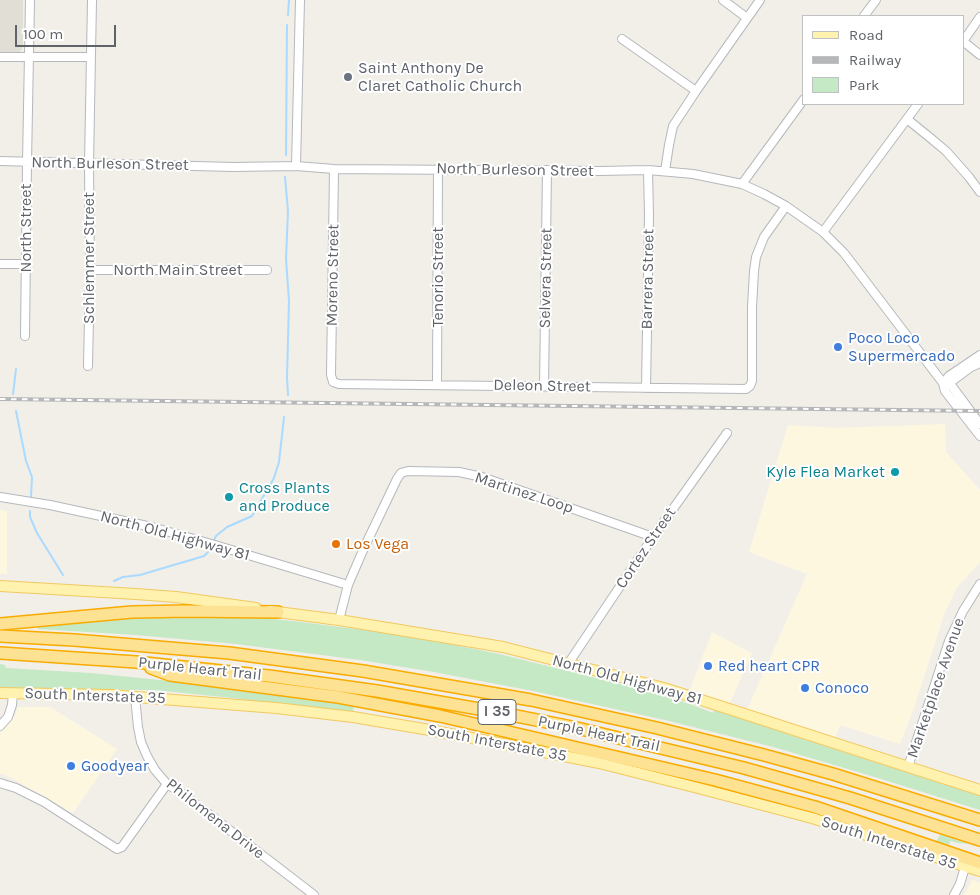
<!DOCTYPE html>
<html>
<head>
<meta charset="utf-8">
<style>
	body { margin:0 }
	#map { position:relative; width:980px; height:895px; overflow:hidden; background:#f1efe8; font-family:Karla,sans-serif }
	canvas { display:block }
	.legend { position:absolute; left:802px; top:15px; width:162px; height:90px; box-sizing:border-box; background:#fff; border:1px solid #bfc1c3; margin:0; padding:6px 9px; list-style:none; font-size:15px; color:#5f6368 }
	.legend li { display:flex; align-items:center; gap:10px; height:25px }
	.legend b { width:25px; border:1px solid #bfc1c3 }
	.scale { position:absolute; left:15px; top:25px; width:101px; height:22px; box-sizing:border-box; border:2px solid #5f6368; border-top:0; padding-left:6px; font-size:15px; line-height:18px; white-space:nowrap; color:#5f6368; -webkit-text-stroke:4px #fff; paint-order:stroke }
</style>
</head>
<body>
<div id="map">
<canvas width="980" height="895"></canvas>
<ul class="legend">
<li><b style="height:6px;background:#fff2af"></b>Road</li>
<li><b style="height:6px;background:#b6b7b8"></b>Railway</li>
<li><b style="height:14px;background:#c5e8c5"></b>Park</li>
</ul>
<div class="scale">100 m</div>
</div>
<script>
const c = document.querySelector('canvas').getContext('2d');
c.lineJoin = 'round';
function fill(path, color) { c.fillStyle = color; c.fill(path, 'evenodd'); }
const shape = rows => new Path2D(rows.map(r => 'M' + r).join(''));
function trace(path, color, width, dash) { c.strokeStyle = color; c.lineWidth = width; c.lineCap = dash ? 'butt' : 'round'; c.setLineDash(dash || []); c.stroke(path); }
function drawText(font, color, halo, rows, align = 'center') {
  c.font = font + ' Karla,sans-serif'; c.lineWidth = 4; c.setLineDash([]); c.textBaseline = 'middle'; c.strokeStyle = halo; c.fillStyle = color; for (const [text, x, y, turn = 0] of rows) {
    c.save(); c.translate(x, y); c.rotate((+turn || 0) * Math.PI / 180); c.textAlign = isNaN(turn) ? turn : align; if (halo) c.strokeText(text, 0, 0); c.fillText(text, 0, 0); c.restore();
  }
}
fill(shape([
	[945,424,946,452,980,490,980,563,957,587,944,615,915,705,900,744,840,725,835,738,747,710,807,574,749,552,788,425,836,428],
	[0,510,7,511,7,574,0,574],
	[712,632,752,653,729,705,689,692],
	[18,707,50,707,117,749,73,813,10,777,0,773,0,733,15,715],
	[972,880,980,882,980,895,964,895]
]), '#fef7e0');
fill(shape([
	[0,0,23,0,23,47,20,52,0,52]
]), '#e1ded6');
fill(shape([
	[123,616,250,617,293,621,410,636,499,654,632,687,690,704,713,713,714,710,818,744,980,796,980,810,878,778,777,748,665,720,533,691,434,672,360,660,236,644,136,635,38,629,38,624],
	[0,664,5,665,6,668,91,673,160,680,235,688,286,695,353,706,354,707,353,711,354,712,527,742,528,740,611,760,302,706,223,697,154,690,0,689],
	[940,835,944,836,969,844,958,843,950,841,949,847,936,842]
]), '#c5e8c5');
trace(shape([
	[288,15,289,0],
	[286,155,287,25],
	[285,177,288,211,286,259,289,301,287,377,288,395],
	[13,394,16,369],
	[16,411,26,461,32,477,31,497],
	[30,511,30,517,37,533,63,575],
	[214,540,216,536,227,527,252,516,274,478,279,462,284,417],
	[114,581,123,577,140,575,204,556,209,551]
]), '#aadaff', 2);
const minor = shape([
	[723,0,747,18],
	[864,16,876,0],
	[622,39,696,91],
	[964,40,980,17],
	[964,42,980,55],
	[0,57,91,57],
	[907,119,928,136,946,151,969,177,980,192],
	[0,161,234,167,296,166,334,169,600,171,648,170,693,174,742,184,764,194,786,206,823,232,844,253,943,383,945,391,980,436],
	[296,166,300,0],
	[334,169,331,375,333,382,339,384,746,389,750,386,752,381,752,307,754,271,756,257,764,237,786,206],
	[665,171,669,145,673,126,696,91,760,0],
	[742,184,804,99],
	[823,232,918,104],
	[0,264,26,264],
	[90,270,267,270],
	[25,336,27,163,30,0],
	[88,366,90,270,89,164,92,0],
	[943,383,951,385,980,424],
	[943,383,949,376,980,355],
	[945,383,952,381,971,367,980,363],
	[437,384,438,169],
	[544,386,547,170],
	[646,388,649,215,648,170],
	[0,497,50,505,152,527,215,545,348,585],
	[339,620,348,585,364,548,397,479,401,473,408,471,459,472,482,477,653,537],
	[568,664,653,537,727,433],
	[135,697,138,727,141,742,147,756,155,770,167,784,180,792,314,895],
	[0,726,8,717,12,705,13,693],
	[908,767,949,641,963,611,980,584],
	[0,783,16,788,44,802,117,849,122,847,167,784],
	[954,895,960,884,965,867]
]);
const major = shape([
	[0,586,136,594,176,597,256,608],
	[270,611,339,620,503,647,664,688,980,790],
	[0,693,111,695,276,708,353,717,424,729,514,746,599,763,698,788,812,818,980,871]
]);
const highway = shape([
	[0,624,132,612,187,611,278,612],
	[0,636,74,640,229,653,363,671,531,700,657,728,764,755,833,774,980,820],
	[0,653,136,662,269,676,377,691,496,712,577,728,744,768,850,798,980,840],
	[151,668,170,675,338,697,440,716,715,780,815,807,980,863]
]);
trace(minor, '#b5b8bc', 10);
trace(major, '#f2c960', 12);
trace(highway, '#f9ab00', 14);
trace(minor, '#fff', 8);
trace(major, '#fff2af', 10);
trace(highway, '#fde293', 11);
const rail = shape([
	[0,399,980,411]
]);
trace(rail, '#b6b7b8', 4);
trace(rail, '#fff', 2, [5.5]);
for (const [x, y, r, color] of [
	[348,77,5,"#6b7280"],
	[838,347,5,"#3f7fe0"],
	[895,472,5,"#0f9aa8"],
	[229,497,5,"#0f9aa8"],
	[336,544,5,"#e8710a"],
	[708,666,5,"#3f7fe0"],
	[805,688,5,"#3f7fe0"],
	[71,766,5,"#3f7fe0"]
]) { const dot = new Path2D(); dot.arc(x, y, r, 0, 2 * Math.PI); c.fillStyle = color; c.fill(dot); trace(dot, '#fff', 2); }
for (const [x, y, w] of [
	[497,712,38]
]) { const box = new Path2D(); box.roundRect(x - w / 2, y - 12.5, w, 25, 4); c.fillStyle = '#fff'; c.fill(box); trace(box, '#5f6368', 1); }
drawText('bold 15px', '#5f6368', null, [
	["I 35",497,712]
]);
drawText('16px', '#5b616d', '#fff', [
	["Saint Anthony De",358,68],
	["Claret Catholic Church",358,86]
], 'left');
drawText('16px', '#5f6368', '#fff', [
	["North Burleson Street",110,164,1],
	["North Burleson Street",515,170,1],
	["North Street",26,228,-90],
	["Schlemmer Street",89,258,-90],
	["North Main Street",178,270],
	["Moreno Street",333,275,-89],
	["Tenorio Street",438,277,-90],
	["Selvera Street",546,278,-89],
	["Barrera Street",648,279,-89],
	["Deleon Street",542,386,1],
	["Martinez Loop",524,493,18],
	["North Old Highway 81",175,536,15],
	["Cortez Street",646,548,-56],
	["Purple Heart Trail",200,669,6],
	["North Old Highway 81",627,680,15],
	["Marketplace Avenue",936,688,-71],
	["South Interstate 35",95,696,2],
	["Purple Heart Trail",599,734,12],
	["South Interstate 35",497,743,11],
	["Philomena Drive",215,819,38],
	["South Interstate 35",889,843,18]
]);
drawText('16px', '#366cbe', '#fff', [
	["Poco Loco",848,338],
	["Supermercado",848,356],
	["Red heart CPR",718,666],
	["Conoco",815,688],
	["Goodyear",81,766]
], 'left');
drawText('16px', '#0d838f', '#fff', [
	["Kyle Flea Market",885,472],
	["Cross Plants",239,488,"left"],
	["and Produce",239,506,"left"]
], 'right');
drawText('16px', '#c56008', '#fff', [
	["Los Vega",346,544]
], 'left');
</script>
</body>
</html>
